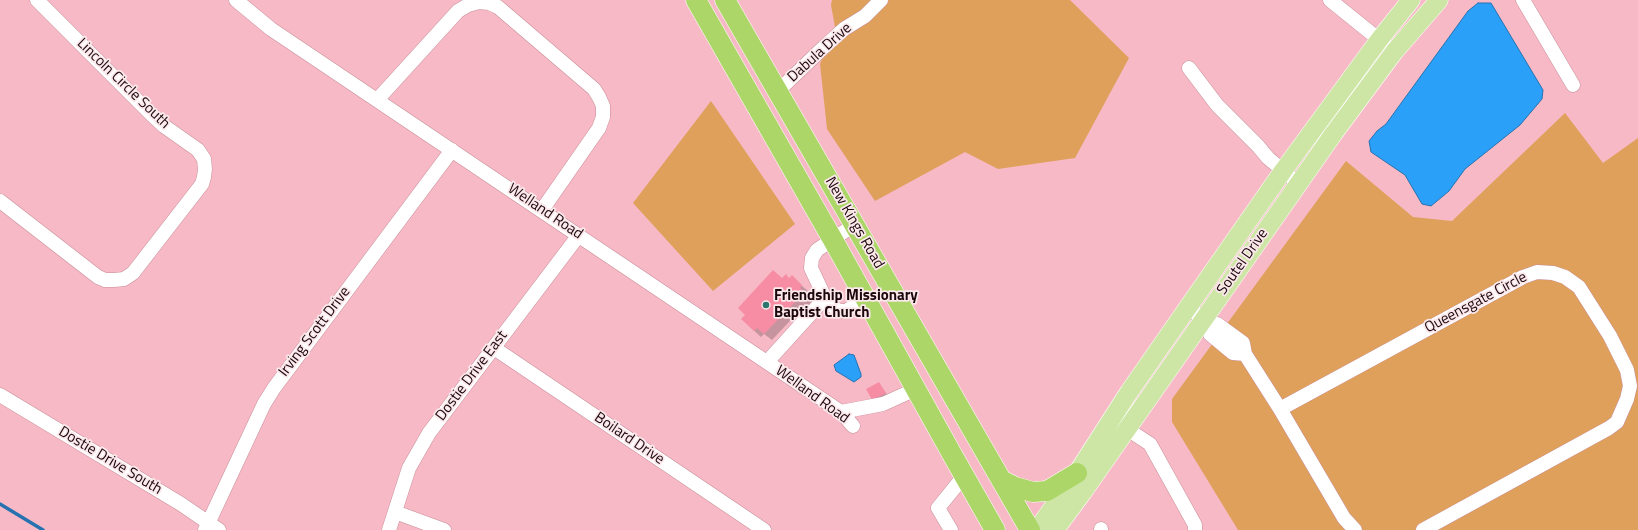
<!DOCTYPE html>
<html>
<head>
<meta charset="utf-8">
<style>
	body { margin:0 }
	canvas { display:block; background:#f7b9c5 }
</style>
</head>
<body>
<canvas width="1638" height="530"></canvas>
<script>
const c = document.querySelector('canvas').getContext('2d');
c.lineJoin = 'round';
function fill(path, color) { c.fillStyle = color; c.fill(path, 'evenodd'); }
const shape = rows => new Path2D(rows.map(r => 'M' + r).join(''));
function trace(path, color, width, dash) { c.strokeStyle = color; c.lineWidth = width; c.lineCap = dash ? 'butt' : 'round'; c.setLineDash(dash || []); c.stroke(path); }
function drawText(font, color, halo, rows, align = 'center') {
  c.font = font + ' "Titillium Web",sans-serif'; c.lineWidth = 3.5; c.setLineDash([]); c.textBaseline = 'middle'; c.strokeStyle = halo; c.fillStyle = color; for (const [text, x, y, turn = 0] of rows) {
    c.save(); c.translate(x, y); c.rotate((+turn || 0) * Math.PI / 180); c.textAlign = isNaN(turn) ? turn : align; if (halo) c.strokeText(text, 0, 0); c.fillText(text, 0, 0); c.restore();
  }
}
fill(shape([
	[832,0,1070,0,1129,58,1075,158,998,169,965,152,875,201,827,129,820,64,835,27,831,5],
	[711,101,795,224,713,291,633,203],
	[1565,113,1603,163,1638,138,1638,530,1238,530,1172,422,1172,399,1346,161,1413,217,1452,221]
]), '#dfa05c');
const water = shape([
	[1478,3,1491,3,1543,90,1542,99,1520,125,1465,169,1449,191,1431,206,1422,204,1405,175,1371,152,1369,141,1377,131,1386,124,1468,11,1478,3],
	[849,354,854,355,861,374,861,377,854,382,836,371,834,365,849,354]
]);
fill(water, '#2aa0f8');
trace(water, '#2672b1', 1);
fill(shape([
	[792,277,809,292,807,295,814,303,808,308,805,305,772,340,764,334,761,337,749,326,782,280,789,279],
	[879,383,888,396,873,400]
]), '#0003');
trace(shape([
	[0,504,43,530]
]), '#2672b1', 3.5);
fill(shape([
	[773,270,782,278,786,274,789,278,792,275,802,285,800,288,808,295,801,302,798,299,764,334,757,328,754,331,741,319,745,315,738,308],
	[879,382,886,393,872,400,866,389]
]), '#f78da4');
const minor = shape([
	[236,0,271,29,841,412,853,426],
	[1330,0,1387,46],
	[1523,0,1573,85],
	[1189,68,1217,105,1258,146,1268,158,1299,184],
	[778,91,824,47,844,29,865,16,881,0],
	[377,100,458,11,468,5,479,2,489,3,498,7,594,89,599,97,603,106,603,117,599,128,542,210],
	[0,201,98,277,105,280,114,280,124,279,133,273,202,184,204,177,205,169,204,159,198,150,164,126,151,114,37,0],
	[825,298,811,268,812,258,817,250,854,225],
	[1188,306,1208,325,1210,334,1233,353,1245,354],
	[1208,325,1217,324,1243,343,1245,354,1280,409,1344,518,1355,530],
	[494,348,764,530],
	[767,362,825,298,838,311,846,311,866,298],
	[0,395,181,504,219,530],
	[1280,409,1523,277,1537,272,1553,273,1565,277,1579,287,1610,336,1627,370,1630,386,1627,399,1617,422,1609,428,1423,530],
	[841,412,883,404,916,389],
	[1127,429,1150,444,1195,525,1195,530],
	[395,512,444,530],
	[1101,529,1101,530],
	[205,530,264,404,274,388,452,150],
	[389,530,409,468,429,433,579,235],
	[951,530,938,508,964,476]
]);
const major = shape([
	[1037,530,1077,473,1129,392,1283,171,1379,40,1411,0],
	[1055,530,1083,492,1334,133,1394,52,1439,0]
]);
const highway = shape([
	[696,0,833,240,953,456,995,530],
	[725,0,1030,530],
	[1001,480,1015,487,1033,492,1047,491,1077,473]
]);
trace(minor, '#c88e99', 15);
trace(major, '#fff', 19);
trace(highway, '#fff', 21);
trace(minor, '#fff', 14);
trace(major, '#cee6a5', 18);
trace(highway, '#add669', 20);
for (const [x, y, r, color] of [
	[766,305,4,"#2d756e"]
]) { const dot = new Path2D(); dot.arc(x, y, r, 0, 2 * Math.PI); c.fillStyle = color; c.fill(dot); trace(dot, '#fbe8eb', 1.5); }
drawText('15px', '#1b070c', '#fbe8eb', [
	["Dabula Drive",820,53,-42],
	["Lincoln Circle South",123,84,44],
	["Welland Road",545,212,34],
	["New Kings Road",854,223,60],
	["Soutel Drive",1243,262,-55],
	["Queensgate Circle",1476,303,-28],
	["Irving Scott Drive",315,332,-53],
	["Dostie Drive East",472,376,-53],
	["Welland Road",812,395,36],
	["Boilard Drive",629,439,34],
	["Dostie Drive South",110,461,31]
]);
drawText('bold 15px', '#1b070c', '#fbe8eb', [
	["Friendship Missionary",774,296],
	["Baptist Church",774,313]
], 'left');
</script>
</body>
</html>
